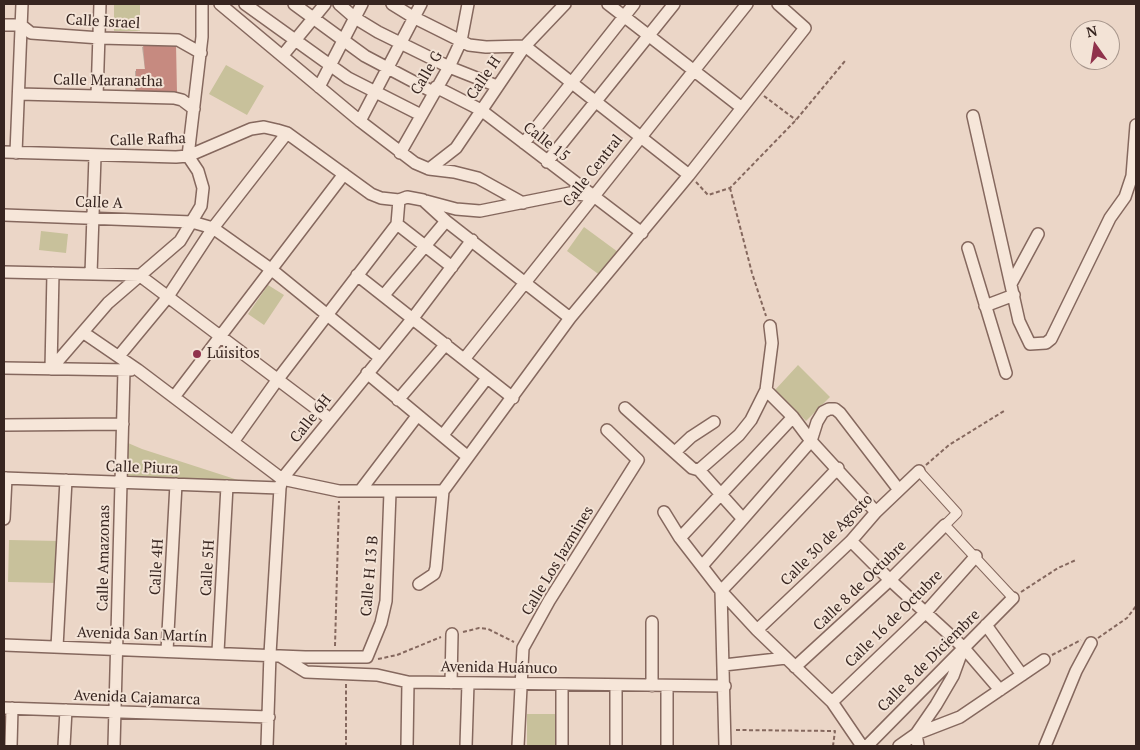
<!DOCTYPE html>
<html>
<head>
<meta charset="utf-8">
<style>
	body { margin:0 }
	#map { position:relative; width:1140px; height:750px; overflow:hidden; background:#ebd6c7; font-family:"PT Serif",serif }
	canvas { display:block }
	.frame { position:absolute; inset:0; border:5px solid #372520; pointer-events:none }
	.north { position:absolute; left:1070px; top:20px; width:50px; height:50px; box-sizing:border-box; background:#f3e3d6; border:1px solid #a8978d; border-radius:50%; rotate:347deg; font-size:14px; font-weight:700; line-height:20px; text-align:center; color:#372520 }
	.north::after { content:''; display:block; margin:auto; width:18px; height:22px; background:#90324c; clip-path:polygon(50% 0,100% 100%,50% 72%,0 100%) }
</style>
</head>
<body>
<div id="map">
<canvas width="1140" height="750"></canvas>
<div class="frame"></div>
<div class="north">N</div>
</div>
<script>
const c = document.querySelector('canvas').getContext('2d');
c.lineJoin = 'round';
function fill(path, color) { c.fillStyle = color; c.fill(path, 'evenodd'); }
const shape = rows => new Path2D(rows.map(r => 'M' + r).join(''));
function trace(path, color, width, dash) { c.strokeStyle = color; c.lineWidth = width; c.lineCap = dash ? 'butt' : 'round'; c.setLineDash(dash || []); c.stroke(path); }
function drawText(font, color, halo, rows, align = 'center') {
  c.font = font + ' "PT Serif",serif'; c.lineWidth = 4; c.setLineDash([]); c.textBaseline = 'middle'; c.strokeStyle = halo; c.fillStyle = color; for (const [text, x, y, turn = 0] of rows) {
    c.save(); c.translate(x, y); c.rotate((+turn || 0) * Math.PI / 180); c.textAlign = isNaN(turn) ? turn : align; if (halo) c.strokeText(text, 0, 0); c.fillText(text, 0, 0); c.restore();
  }
}
fill(shape([
	[114,4,140,4,140,31,114,31],
	[226,65,264,86,247,115,209,94],
	[584,227,618,252,601,276,567,251],
	[41,231,68,234,66,253,39,250],
	[268,285,284,295,264,325,248,314],
	[798,365,830,397,806,421,775,390],
	[128,443,142,449,241,481,125,476],
	[9,540,60,541,57,583,8,582],
	[527,714,555,714,555,746,527,746]
]), '#c8c19b');
fill(shape([
	[174,45,135,95,135,71,145,70,142,47]
]), '#0003');
fill(shape([
	[143,44,176,44,177,93,136,94,136,69,145,69]
]), '#c68a80');
const pedestrian = shape([
	[919,471,957,513,945,525,1013,598]
]);
const minor = shape([
	[220,4,360,121,415,163,429,169,454,172,478,178,523,203],
	[245,4,348,78,421,115],
	[294,4,365,56,433,92],
	[339,4,355,18,378,32,449,67,497,86],
	[392,4,413,17,469,45,486,47,525,46,689,175],
	[608,4,742,108],
	[4,25,21,25,31,33,100,38,178,40,201,53],
	[283,55,325,4],
	[319,87,362,4],
	[436,87,481,110,642,233],
	[19,94,174,98,182,100,194,109],
	[97,96,100,4],
	[973,116,1019,321,1030,344,1046,343,1051,339,1110,218,1125,197,1132,176,1136,125],
	[360,121,421,4],
	[524,143,634,4],
	[4,152,176,157,188,156,251,129,264,127,277,130,287,133,371,194,381,198,399,200,407,197,423,200,446,221,570,318],
	[16,153,22,4],
	[400,153,449,67,461,41,468,4],
	[547,162,674,4],
	[429,169,456,148,525,46,565,4],
	[426,201,456,209,480,211,570,193,592,196],
	[4,215,192,222,213,228,272,270,379,357],
	[397,224,452,267],
	[968,248,1006,373],
	[4,272,139,275,330,419],
	[91,274,95,156],
	[357,275,513,398],
	[1011,284,1038,234],
	[384,295,446,221],
	[985,306,1014,295],
	[84,333,138,370,282,479,339,491,443,491],
	[119,356,167,298,213,228,287,133],
	[465,358,747,4],
	[4,368,131,370],
	[51,369,108,303,180,241,201,206,203,188,198,171,188,156,202,37,202,4],
	[51,369,53,273],
	[367,373,468,457],
	[766,390,793,417,811,441,876,512],
	[174,397,344,174],
	[398,400,446,344],
	[625,408,692,468,699,470,743,519],
	[4,425,123,424],
	[443,435,487,378],
	[233,442,278,379,397,224,399,200],
	[675,452,691,437,714,422],
	[699,470,739,435,751,420,766,390,772,343,770,326],
	[4,478,280,488],
	[360,491,417,416],
	[664,512,680,538,721,591,757,630,832,702,862,746],
	[4,519,6,478],
	[680,538,793,417],
	[851,541,890,580,963,647,1000,690],
	[702,566,811,441,817,422,823,412,829,409,835,409,840,413,899,490],
	[419,584,434,574,436,568,443,491,570,318,689,175,805,28,778,4],
	[652,622,652,686],
	[986,625,1022,675],
	[757,630,851,541,876,512,919,471],
	[4,645,305,657,367,657,381,623,386,601,390,492],
	[57,647,66,480],
	[167,651,176,484],
	[218,652,227,486],
	[280,656,306,672,377,675,408,682,725,686],
	[724,665,786,658],
	[795,667,890,580,945,525],
	[451,683,452,634],
	[667,686,667,746],
	[832,702,926,612,976,556],
	[4,708,269,717],
	[11,746,12,708],
	[64,746,66,710],
	[114,746,124,370],
	[267,746,270,654,280,488,282,479,413,318,472,240],
	[407,746,408,682],
	[466,746,468,683],
	[518,746,523,648,549,601,638,460,607,430],
	[562,746,562,684],
	[616,746,616,685],
	[725,746,721,591,838,468],
	[867,746,1013,598],
	[899,746,916,734,936,705,953,676,961,654],
	[918,746,916,734,960,717,1044,660],
	[1045,746,1076,671,1091,643]
]);
trace(pedestrian, '#85685e', 11);
trace(minor, '#85685e', 14);
trace(shape([
	[764,96,796,120],
	[696,182,708,195,730,188,796,120,845,61],
	[730,188,752,273,766,316],
	[926,465,949,445,1004,411],
	[1021,592,1058,568,1076,560],
	[463,632,479,628,488,629,514,642],
	[1098,638,1127,618,1136,606],
	[335,646,339,501],
	[1052,655,1081,640],
	[378,659,397,655,441,637],
	[346,684,346,746],
	[736,730,835,731,833,746]
]), '#85685e', 2, [4, 2.5]);
trace(pedestrian, '#f6e6d9', 9);
trace(minor, '#f6e6d9', 11);
for (const [x, y, r, color] of [
	[197,354,5,"#90324c"]
]) { const dot = new Path2D(); dot.arc(x, y, r, 0, 2 * Math.PI); c.fillStyle = color; c.fill(dot); trace(dot, '#f3e3d6', 2); }
drawText('15px', '#372520', '#f3e3d6', [
	["Calle Israel",103,22,3],
	["Calle G",427,73,-60],
	["Calle H",484,78,-56],
	["Calle Maranatha",108,81,1],
	["Calle Rafha",148,140,-2],
	["Calle 15",546,142,38],
	["Calle Central",593,171,-52],
	["Calle A",99,203,2],
	["Calle 6H",311,419,-52],
	["Calle Piura",142,468,2],
	["Calle 30 de Agosto",827,540,-45],
	["Calle Amazonas",104,558,-89],
	["Calle Los Jazmines",558,561,-59],
	["Calle 4H",157,567,-87],
	["Calle 5H",208,568,-87],
	["Calle H 13 B",370,576,-85],
	["Calle 8 de Octubre",860,586,-44],
	["Calle 16 de Octubre",894,619,-45],
	["Avenida San Martín",142,635,2],
	["Calle 8 de Diciembre",929,661,-45],
	["Avenida Huánuco",499,668,1],
	["Avenida Cajamarca",137,698,2]
]);
drawText('15px', '#372520', '#f3e3d6', [
	["Luisitos",207,354]
], 'left');
</script>
</body>
</html>
